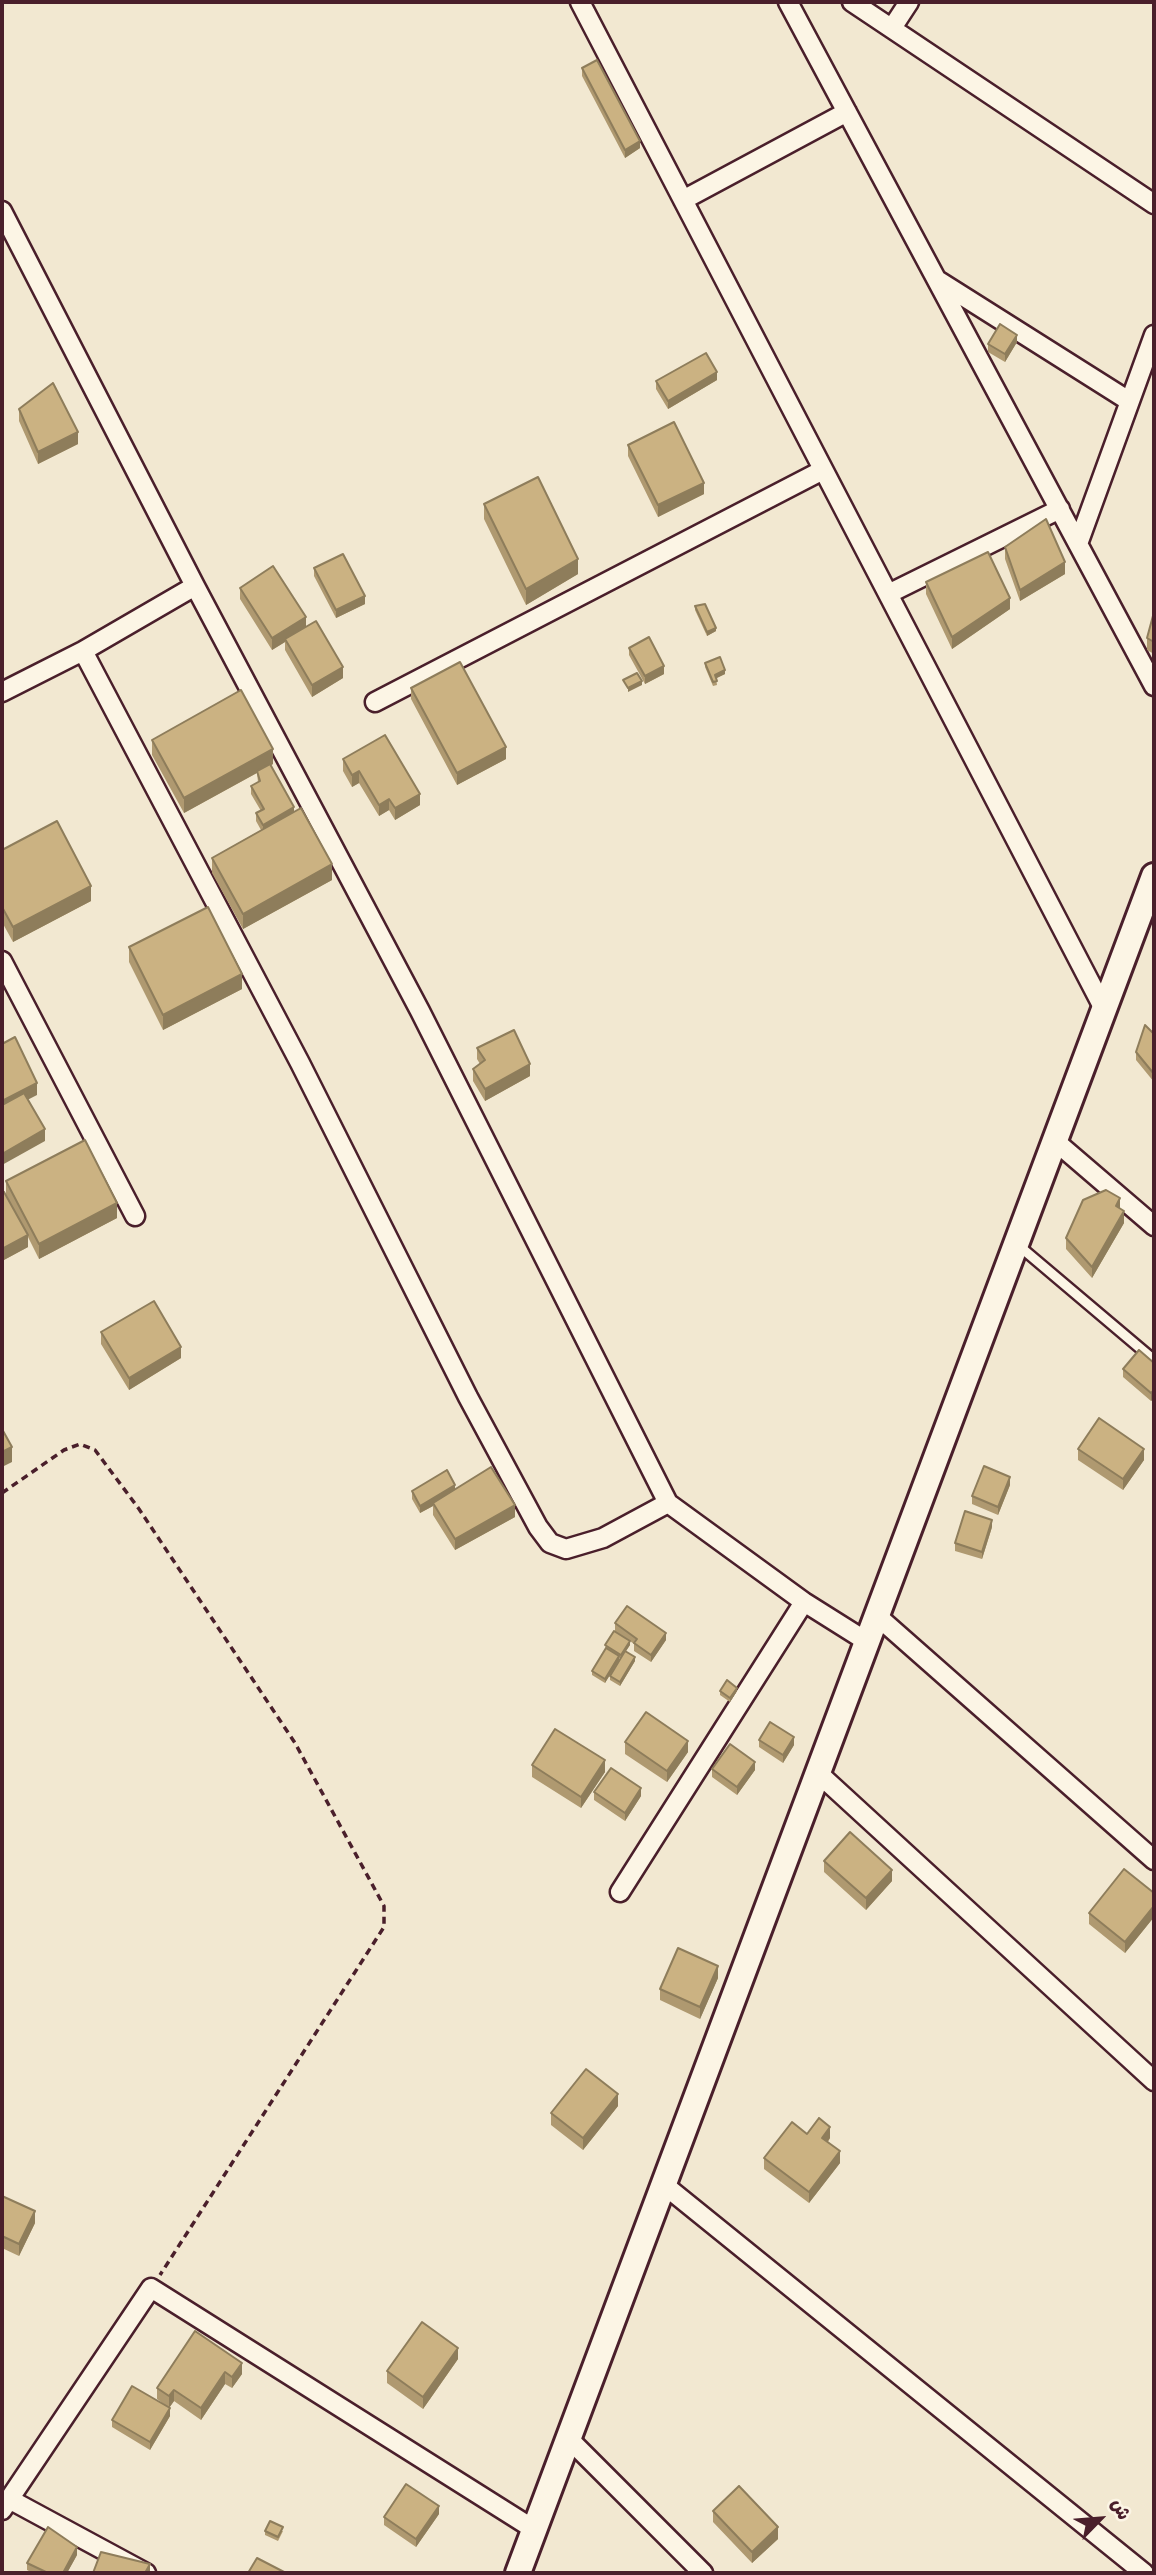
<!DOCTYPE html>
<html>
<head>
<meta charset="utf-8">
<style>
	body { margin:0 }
	#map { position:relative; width:1156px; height:2575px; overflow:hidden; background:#f2e8d1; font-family:"Indie Flower","Playpen Sans Arabic",sans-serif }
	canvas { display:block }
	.frame { position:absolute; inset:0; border:4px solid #4a1f2b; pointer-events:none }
	.north { position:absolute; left:1065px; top:2484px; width:70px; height:70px; -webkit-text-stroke:5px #fcf5e5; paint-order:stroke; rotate:65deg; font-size:19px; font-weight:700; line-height:28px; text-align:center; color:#4a1f2b }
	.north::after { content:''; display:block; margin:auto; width:24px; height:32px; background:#4a1f2b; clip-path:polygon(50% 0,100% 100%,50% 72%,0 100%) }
</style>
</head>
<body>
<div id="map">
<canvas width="1156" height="2575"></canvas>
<div class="frame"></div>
<div class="north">ش</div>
</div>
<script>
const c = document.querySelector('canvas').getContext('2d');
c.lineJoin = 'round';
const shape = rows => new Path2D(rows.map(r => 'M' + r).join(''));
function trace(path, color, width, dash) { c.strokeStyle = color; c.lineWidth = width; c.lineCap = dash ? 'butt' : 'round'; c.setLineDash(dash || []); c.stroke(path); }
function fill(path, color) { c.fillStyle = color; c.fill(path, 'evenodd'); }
const service = shape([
	[1018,1245,1154,1360]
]);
const minor = shape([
	[580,2,1104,1009],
	[788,2,1154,686],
	[852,2,1154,204],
	[892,28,909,2],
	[683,200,847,112],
	[2,211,195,586,420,1011,668,1503],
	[939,281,1129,401],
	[1078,544,1154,335],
	[888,594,1060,509],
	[83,651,300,1063,468,1397,538,1527,550,1543,566,1549,603,1538,668,1503,804,1602,866,1641],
	[2,692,83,651,195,586],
	[375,702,823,470],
	[2,961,135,1216],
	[1055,1141,1154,1226],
	[876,1615,1154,1860],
	[817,1772,1154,2081],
	[620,1892,804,1602],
	[663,2184,1144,2573],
	[570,2440,703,2573],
	[9,2499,146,2573],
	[2,2510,151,2288,535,2530]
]);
const secondary = shape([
	[518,2573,1154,876]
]);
trace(service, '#4a1f2b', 14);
trace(minor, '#4a1f2b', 23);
trace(secondary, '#4a1f2b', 30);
trace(shape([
	[2,1493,64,1450,80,1444,95,1450,139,1509,295,1743,384,1906,384,1927,160,2275]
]), '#4a1f2b', 3.5, [7, 5]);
trace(service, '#fcf5e5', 9);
trace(minor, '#fcf5e5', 18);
trace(secondary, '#fcf5e5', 24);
fill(shape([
	[582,68,640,148,625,158,582,76],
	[1017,342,1005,362,988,352,988,344],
	[717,380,668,409,656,389,656,381],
	[19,409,78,444,38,464,19,421],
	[628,445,704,494,658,517,628,456],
	[484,504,578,574,526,605,484,519],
	[1005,547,1065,574,1020,601,1005,559],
	[314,568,365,604,336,618,314,576],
	[926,582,1010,609,952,649,926,594],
	[240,588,306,627,343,678,312,697,285,650,285,642,272,650,240,599],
	[695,606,716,631,707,636,695,610],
	[1154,612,1154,654,1147,650,1147,638],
	[629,648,664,674,645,684,629,655],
	[705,663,725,674,716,678,717,685,713,686,705,667],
	[411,688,506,759,457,785,411,699],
	[152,740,273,764,271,765,294,812,332,880,243,929,212,873,212,858,261,830,256,821,256,813,261,811,251,794,251,786,258,782,257,773,184,813,152,755],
	[343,759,420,805,395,820,389,810,379,816,359,783,352,787,343,771],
	[2,850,91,901,13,942,2,922],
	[129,947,242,989,163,1030,129,962],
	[1154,1034,1154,1082,1136,1060,1136,1052],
	[477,1048,530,1076,485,1101,473,1081,473,1069,480,1064,477,1059],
	[6,1181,117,1218,39,1259,28,1237,28,1247,2,1261,2,1194,6,1195],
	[1120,1209,1124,1223,1092,1278,1066,1249,1066,1238],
	[101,1332,181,1358,129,1390,101,1344],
	[1154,1363,1154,1398,1151,1401,1123,1377,1123,1369],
	[1078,1449,1144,1460,1123,1490,1078,1460],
	[1010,1485,998,1515,972,1504,972,1496],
	[455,1490,515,1517,455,1550,433,1515,433,1506,420,1513,412,1499,412,1491],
	[992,1527,982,1559,955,1551,955,1543],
	[615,1623,666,1640,651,1662,634,1651,634,1644,630,1641,630,1645,625,1652,635,1661,620,1686,610,1680,610,1676,621,1659,619,1658,619,1660,605,1683,592,1675,592,1671,606,1649,605,1645,615,1631],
	[720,1691,737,1691,730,1702,720,1695],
	[759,1740,794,1745,783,1763,759,1747],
	[625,1742,688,1752,667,1782,625,1754],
	[532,1765,605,1772,581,1808,532,1777],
	[712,1769,755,1770,737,1795,712,1777],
	[594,1792,641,1796,625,1821,594,1800],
	[824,1861,892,1881,866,1910,824,1872],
	[1154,1893,1154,1917,1125,1953,1089,1924,1089,1913],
	[718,1978,700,2019,660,2000,660,1989],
	[618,2106,583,2150,551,2125,551,2113],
	[807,2134,830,2138,828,2142,840,2163,809,2203,764,2169,764,2158],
	[2,2196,35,2223,19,2256,2,2248],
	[195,2331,242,2374,232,2388,225,2384,201,2420,174,2401,169,2408,170,2416,150,2450,112,2427,112,2420,165,2405,157,2399,157,2388],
	[458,2359,423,2409,387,2383,387,2371],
	[713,2511,778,2539,752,2563,713,2522],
	[439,2514,416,2547,384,2525,384,2517],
	[265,2531,283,2531,278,2541,265,2535],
	[77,2555,67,2573,33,2573,27,2570,27,2563]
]), '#af9970');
fill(shape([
	[640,141,640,148,625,158,625,150],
	[1017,335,1017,342,1005,362,1005,354],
	[717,372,717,380,668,409,668,401],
	[78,432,78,444,38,464,38,452],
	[704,483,704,494,658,517,658,505],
	[578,559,578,574,526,605,526,589],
	[1065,562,1065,574,1020,601,1020,590],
	[365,596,365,604,336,618,336,610],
	[1010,598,1010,609,952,649,952,637],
	[306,617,306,629,285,639,285,642,272,650,272,638],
	[716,628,716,631,707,636,707,632],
	[664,666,664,674,645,684,645,676],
	[343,667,343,678,312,697,312,685],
	[725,670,725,674,715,679,715,675],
	[642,681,642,685,628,692,628,688],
	[506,747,506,759,457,785,457,773],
	[273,749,273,764,184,813,184,798],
	[359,771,359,783,352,787,352,775],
	[420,794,420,805,395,820,395,808],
	[389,799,389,810,379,816,379,805],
	[294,807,294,815,263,833,263,825],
	[332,864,332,880,243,929,243,914],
	[91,886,91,901,13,942,13,927],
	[242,974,242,989,163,1030,163,1015],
	[530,1064,530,1076,485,1101,485,1089],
	[37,1083,37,1095,2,1113,2,1101],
	[45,1129,45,1141,2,1165,2,1154],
	[1120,1198,1120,1210,1116,1206],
	[117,1203,117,1218,39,1259,39,1244],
	[1124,1211,1124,1223,1092,1278,1092,1267],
	[28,1235,28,1247,2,1261,2,1249],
	[181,1347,181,1358,129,1390,129,1378],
	[1154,1390,1154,1398,1151,1401,1151,1393],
	[12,1447,12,1462,2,1467,2,1452],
	[1144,1449,1144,1460,1123,1490,1123,1479],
	[1010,1477,1010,1485,998,1515,998,1507],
	[455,1485,455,1493,433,1503,433,1506,420,1513,420,1506],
	[515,1505,515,1517,455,1550,455,1539],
	[992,1520,992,1527,982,1559,982,1552],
	[666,1633,666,1640,651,1662,651,1655],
	[630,1641,630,1645,621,1659,621,1655],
	[619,1656,619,1660,605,1683,605,1679],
	[635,1657,635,1661,620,1686,620,1682],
	[737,1688,737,1691,730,1702,730,1698],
	[794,1737,794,1745,783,1763,783,1755],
	[688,1741,688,1752,667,1782,667,1771],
	[605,1760,605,1772,581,1808,581,1797],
	[755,1762,755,1770,737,1795,737,1787],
	[641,1788,641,1796,625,1821,625,1813],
	[892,1870,892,1881,866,1910,866,1898],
	[1154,1906,1154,1917,1125,1953,1125,1942],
	[718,1966,718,1978,700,2019,700,2007],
	[618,2094,618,2106,583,2150,583,2138],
	[830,2127,830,2138,822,2149,822,2138],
	[840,2151,840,2163,809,2203,809,2192],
	[35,2211,35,2223,19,2256,19,2244],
	[458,2348,458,2359,423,2409,423,2397],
	[242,2363,242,2374,232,2388,232,2377],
	[225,2372,225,2384,201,2420,201,2408],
	[174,2390,174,2401,169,2408,169,2396],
	[170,2408,170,2416,150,2450,150,2442],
	[439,2506,439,2514,416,2547,416,2539],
	[778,2527,778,2539,752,2563,752,2552],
	[77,2547,77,2555,67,2573,63,2573],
	[150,2564,150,2573,145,2573]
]), '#8e7d5b');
const building = shape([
	[597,60,640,141,625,150,582,68,597,60],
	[1000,324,1017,335,1005,354,988,344,1000,324],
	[706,353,717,372,668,401,656,381,706,353],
	[53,383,78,432,38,452,19,409,53,383],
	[674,422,704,483,658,505,628,445,674,422],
	[538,477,578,559,526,589,484,504,538,477],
	[1046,519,1065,562,1020,590,1005,547,1046,519],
	[988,552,1010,598,952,637,926,582,988,552],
	[343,554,365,596,336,610,314,568,343,554],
	[273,566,306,617,272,638,240,588,273,566],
	[705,604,716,628,707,632,695,606,705,604],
	[1154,612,1154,642,1147,638,1154,612],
	[316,621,343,667,312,685,285,639,316,621],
	[649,637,664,666,645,676,629,648,649,637],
	[720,657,725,670,715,675,717,681,713,682,705,663,720,657],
	[460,662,506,747,457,773,411,688,460,662],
	[637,673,642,681,628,688,623,680,637,673],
	[241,690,273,749,184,798,152,740,241,690],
	[385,735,420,794,395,808,389,799,379,805,359,771,352,775,343,759,385,735],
	[270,764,294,807,263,825,256,813,264,809,251,786,260,781,257,771,270,764],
	[301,808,332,864,243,914,212,858,301,808],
	[57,821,91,886,13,927,2,907,2,850,57,821],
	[208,907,242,974,163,1015,129,947,208,907],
	[1145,1025,1154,1034,1154,1074,1136,1052,1145,1025],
	[514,1030,530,1064,485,1089,473,1069,485,1060,477,1048,514,1030],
	[15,1037,37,1083,2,1101,2,1044,15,1037],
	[24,1093,45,1129,2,1154,2,1105,24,1093],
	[85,1140,117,1203,39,1244,6,1181,85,1140],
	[1106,1190,1120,1198,1116,1206,1124,1211,1092,1267,1066,1238,1083,1200,1106,1190],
	[4,1192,28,1235,2,1249,2,1194,4,1192],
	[154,1301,181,1347,129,1378,101,1332,154,1301],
	[1139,1350,1154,1363,1154,1390,1151,1393,1123,1369,1139,1350],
	[1099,1418,1144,1449,1123,1479,1078,1449,1099,1418],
	[2,1429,12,1447,2,1452,2,1429],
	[984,1466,1010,1477,998,1507,972,1496,984,1466],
	[491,1467,515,1505,455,1539,433,1503,491,1467],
	[447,1470,455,1485,420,1506,412,1491,447,1470],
	[965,1511,992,1520,982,1552,955,1543,965,1511],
	[627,1606,666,1633,651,1655,634,1643,637,1639,615,1623,627,1606],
	[614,1631,630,1641,621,1655,605,1645,614,1631],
	[606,1648,619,1656,605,1679,592,1671,606,1648],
	[625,1651,635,1657,620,1682,610,1676,625,1651],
	[727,1680,737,1688,730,1698,720,1691,727,1680],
	[646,1712,688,1741,667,1771,625,1742,646,1712],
	[770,1722,794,1737,783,1755,759,1740,770,1722],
	[555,1729,605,1760,581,1797,532,1765,555,1729],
	[730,1744,755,1762,737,1787,712,1769,730,1744],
	[611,1768,641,1788,625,1813,594,1792,611,1768],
	[850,1832,892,1870,866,1898,824,1861,850,1832],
	[1124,1869,1154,1893,1154,1906,1125,1942,1089,1913,1124,1869],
	[678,1948,718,1966,700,2007,660,1989,678,1948],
	[586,2069,618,2094,583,2138,551,2113,586,2069],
	[819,2118,830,2127,822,2138,840,2151,809,2192,764,2158,792,2122,807,2134,819,2118],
	[2,2196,35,2211,19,2244,2,2236,2,2196],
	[422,2322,458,2348,423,2397,387,2371,422,2322],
	[195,2331,242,2363,232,2377,225,2372,201,2408,174,2390,169,2396,157,2388,195,2331],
	[132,2386,170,2408,150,2442,112,2420,132,2386],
	[406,2484,439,2506,416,2539,384,2517,406,2484],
	[739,2486,778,2527,752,2552,713,2511,739,2486],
	[270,2521,283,2527,278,2537,265,2531,270,2521],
	[48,2527,77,2547,63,2573,48,2573,27,2563,48,2527],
	[101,2552,150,2564,145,2573,93,2573,101,2552],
	[257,2558,286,2573,248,2573,257,2558]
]);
fill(building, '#cbb282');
trace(building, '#8e7d5b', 2);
</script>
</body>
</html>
